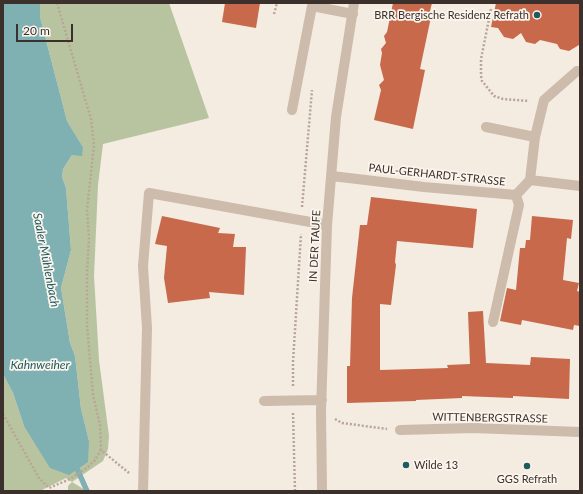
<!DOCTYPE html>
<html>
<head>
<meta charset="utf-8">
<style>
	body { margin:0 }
	#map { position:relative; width:583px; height:494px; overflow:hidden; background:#f4ebe1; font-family:Lato,sans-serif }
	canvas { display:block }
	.frame { position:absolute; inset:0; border:4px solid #3b302b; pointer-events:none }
	.scale { position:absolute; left:16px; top:24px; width:57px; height:18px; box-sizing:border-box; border:2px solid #3b302b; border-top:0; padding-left:5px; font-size:12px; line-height:14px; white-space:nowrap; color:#3b302b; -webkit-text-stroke:3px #fbf5ee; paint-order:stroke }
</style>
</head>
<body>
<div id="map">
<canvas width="583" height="494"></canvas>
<div class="frame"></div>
<div class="scale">20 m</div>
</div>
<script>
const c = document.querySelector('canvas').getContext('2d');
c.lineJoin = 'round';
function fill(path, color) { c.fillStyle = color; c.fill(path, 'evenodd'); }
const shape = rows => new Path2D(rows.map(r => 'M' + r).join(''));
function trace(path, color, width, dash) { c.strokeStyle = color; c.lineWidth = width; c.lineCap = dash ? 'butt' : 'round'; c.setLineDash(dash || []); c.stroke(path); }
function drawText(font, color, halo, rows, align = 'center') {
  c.font = font + ' Lato,sans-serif'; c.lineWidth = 3.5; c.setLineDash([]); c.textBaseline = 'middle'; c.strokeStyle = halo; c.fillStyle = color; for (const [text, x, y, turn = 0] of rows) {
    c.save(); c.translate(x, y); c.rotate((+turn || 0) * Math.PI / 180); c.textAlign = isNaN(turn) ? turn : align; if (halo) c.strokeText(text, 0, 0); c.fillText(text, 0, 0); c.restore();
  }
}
fill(shape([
	[40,3,169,3,209,118,103,144,98,185,94,276,99,360,109,436,108,449,103,461,72,482,85,490,86,491,68,491,68,486,72,482,66,478,42,490,43,491,3,491,3,374,13,393,24,426,89,441,81,409,75,356,70,343,61,288,71,250,66,188,62,177,63,169,72,155,83,147,67,121,40,17]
]), '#b8c4a0');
fill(shape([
	[3,3,40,3,40,17,67,121,83,147,82,156,72,155,63,169,62,177,66,188,71,250,61,288,70,343,75,356,81,409,89,441,88,462,69,475,50,468,24,426,13,393,3,374]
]), '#7fb0b2');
trace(shape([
	[74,462,87,491]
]), '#7fb0b2', 5.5);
fill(shape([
	[225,3,260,3,256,28,222,22],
	[393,3,432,3,429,15,431,17,420,69,425,70,413,129,374,120,381,90,379,85,384,80,380,65,382,53,381,49,386,43,384,36,387,32],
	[496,3,580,3,580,38,579,45,569,51,560,49,557,44,540,40,535,44,526,42,521,33,513,39,504,37,498,28,491,27],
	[371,197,477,209,473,248,397,241,395,262,396,265,391,305,380,304,380,370,448,368,447,365,470,364,468,312,483,311,486,363,530,365,531,357,570,359,569,399,513,396,513,398,462,396,462,398,416,400,416,401,347,403,347,366,350,366,352,298,360,225,367,225],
	[162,216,220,228,218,233,235,234,233,247,246,247,244,295,209,292,210,298,168,303,164,278,167,246,155,244],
	[532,216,573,220,571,239,567,238,563,280,579,283,577,291,580,292,580,326,574,325,573,330,522,320,521,325,500,321,507,288,516,290,520,248,525,248,526,240,530,240]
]), '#c8694b');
trace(shape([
	[57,3,91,119,94,145,87,210,89,239,87,273,87,325,93,395,100,425,101,450],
	[491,9,481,59,481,76,482,81,494,96,503,99,529,101],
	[274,14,277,3],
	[302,207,312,90],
	[293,386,293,362,301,234],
	[293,413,295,491],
	[3,414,39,478,49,488,70,479,88,467,95,460,101,450,129,473],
	[335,419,342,423,387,429]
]), '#b9a596', 2.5, [2, 2]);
trace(shape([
	[292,110,312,6,353,14],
	[486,127,535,137,530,180],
	[535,137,544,100,577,71],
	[332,176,424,187,516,195,530,180,580,186],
	[493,322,519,205,516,195],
	[264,401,322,400],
	[400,430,473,428,580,432],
	[143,491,147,328,143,266,149,193,327,225],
	[322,491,321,411,327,225,336,117,354,3]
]), '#cdbbac', 10);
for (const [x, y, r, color] of [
	[537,15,4,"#1f5a5e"],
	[406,465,4,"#1f5a5e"],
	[527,466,4,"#1f5a5e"]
]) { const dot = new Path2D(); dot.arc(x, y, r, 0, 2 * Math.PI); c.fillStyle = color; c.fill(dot); trace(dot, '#fbf5ee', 1.5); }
drawText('11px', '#3b302b', '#fbf5ee', [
	["BRR Bergische Residenz Refrath",529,15],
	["Wilde 13",414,465,"left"],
	["GGS Refrath",527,479,"center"]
], 'right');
drawText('11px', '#3b302b', '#fbf5ee', [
	["PAUL-GERHARDT-STRASSE",437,175,6],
	["IN DER TAUFE",315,246,-87],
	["WITTENBERGSTRASSE",490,418,1]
]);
drawText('italic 12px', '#1f5a5e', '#fbf5ee', [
	["Saaler Mühlenbach",46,260,79],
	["Kahnweiher",40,365]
]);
</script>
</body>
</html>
